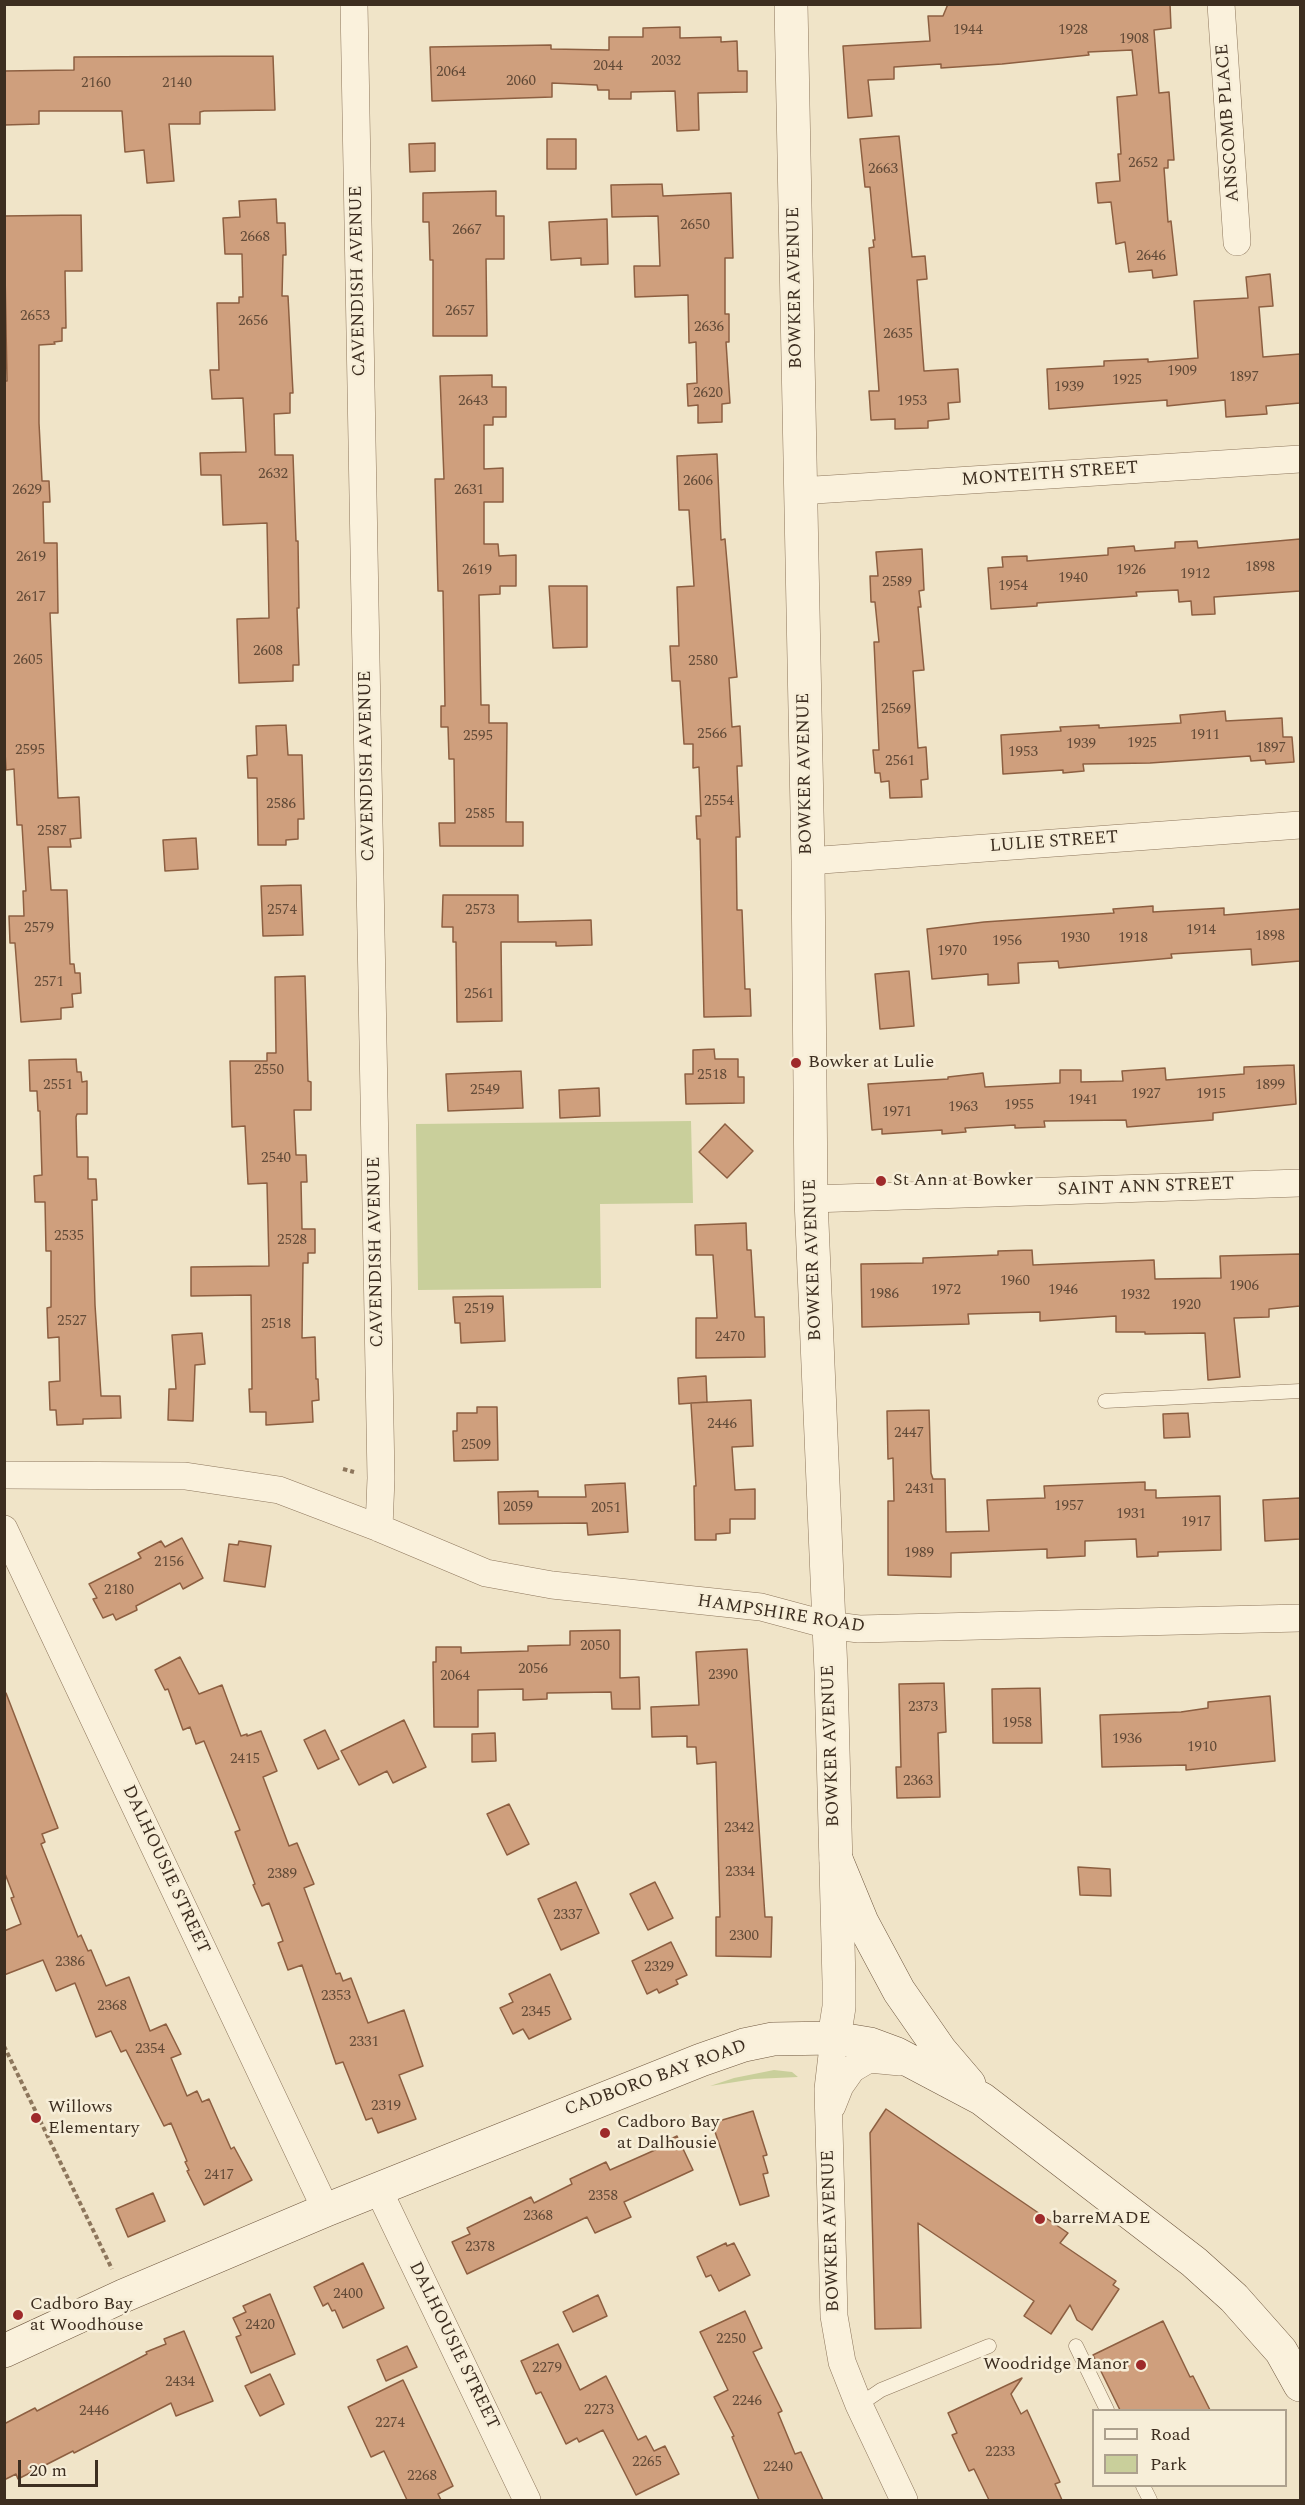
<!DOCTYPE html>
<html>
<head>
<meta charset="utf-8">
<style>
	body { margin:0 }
	#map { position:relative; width:1305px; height:2505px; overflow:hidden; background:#f0e4c8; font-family:Spectral,serif }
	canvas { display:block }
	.frame { position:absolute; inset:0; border:6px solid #3d2e20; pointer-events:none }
	.legend { position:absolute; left:1092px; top:2409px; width:195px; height:78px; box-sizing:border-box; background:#f7eed8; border:2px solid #ada18e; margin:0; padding:8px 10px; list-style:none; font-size:18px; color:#3d2e20 }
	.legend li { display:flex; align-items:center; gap:12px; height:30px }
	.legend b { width:30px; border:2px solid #ada18e }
	.scale { position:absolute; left:18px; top:2460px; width:80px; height:27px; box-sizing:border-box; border:3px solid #3d2e20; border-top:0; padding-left:8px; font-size:18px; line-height:21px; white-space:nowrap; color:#3d2e20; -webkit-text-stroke:4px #f7eed8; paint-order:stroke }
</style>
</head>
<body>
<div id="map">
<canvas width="1305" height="2505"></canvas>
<div class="frame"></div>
<ul class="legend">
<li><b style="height:8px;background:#faf1dc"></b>Road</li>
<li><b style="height:16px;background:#c9cf9b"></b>Park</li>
</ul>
<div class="scale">20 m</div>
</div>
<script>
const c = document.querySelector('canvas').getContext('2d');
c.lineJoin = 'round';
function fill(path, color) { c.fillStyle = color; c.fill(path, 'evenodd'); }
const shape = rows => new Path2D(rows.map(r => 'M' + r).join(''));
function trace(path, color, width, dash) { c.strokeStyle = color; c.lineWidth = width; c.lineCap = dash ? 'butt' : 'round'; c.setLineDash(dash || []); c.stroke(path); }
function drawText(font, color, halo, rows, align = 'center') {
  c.font = font + ' Spectral,serif'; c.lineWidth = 5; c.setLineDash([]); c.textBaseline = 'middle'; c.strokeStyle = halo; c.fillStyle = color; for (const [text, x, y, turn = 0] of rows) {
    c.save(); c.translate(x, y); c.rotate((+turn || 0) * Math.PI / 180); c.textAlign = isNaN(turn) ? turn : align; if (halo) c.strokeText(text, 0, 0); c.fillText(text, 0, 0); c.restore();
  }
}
fill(shape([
	[691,1121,693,1203,600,1204,601,1288,418,1290,416,1124],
	[774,2070,792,2072,798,2077,754,2079,710,2086,734,2078]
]), '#c9cf9b');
const building = shape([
	[948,4,1170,4,1171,28,1154,30,1159,93,1169,92,1174,160,1168,160,1168,168,1164,168,1168,222,1171,221,1177,275,1153,278,1152,270,1129,272,1125,242,1116,244,1111,202,1098,203,1096,183,1120,181,1118,154,1121,154,1117,97,1137,95,1132,50,1088,52,1089,55,1002,64,941,68,941,64,894,67,894,79,868,80,872,116,848,118,843,46,930,41,928,16,943,16,948,4],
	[680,27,680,38,721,37,721,42,737,41,738,71,747,71,747,92,698,93,699,130,677,131,675,91,631,92,631,99,609,99,609,90,598,90,597,85,552,83,552,97,432,101,430,47,551,45,551,49,609,50,609,37,643,37,643,28,680,27],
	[273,56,275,110,204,111,200,112,200,124,169,124,174,181,147,183,144,150,125,152,122,111,39,111,39,124,4,125,4,71,74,70,74,57,273,56],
	[899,136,912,257,925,256,927,279,917,280,924,371,958,369,960,402,948,403,949,419,928,421,928,428,895,429,895,419,871,420,869,391,879,391,869,248,874,247,873,240,875,240,870,187,865,187,860,139,899,136],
	[547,139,576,139,576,169,547,169,547,139],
	[435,143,435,171,410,172,409,144,435,143],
	[662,184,663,196,731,193,733,258,725,258,725,314,729,314,729,342,726,342,730,403,722,404,722,422,698,423,698,405,688,406,687,384,697,383,696,342,689,343,688,295,635,297,634,266,660,266,658,216,612,217,611,185,662,184],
	[496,191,496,216,504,216,504,259,486,259,487,336,433,336,433,260,430,260,429,222,423,222,423,193,496,191],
	[276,199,277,223,285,223,286,255,283,255,282,296,288,296,293,393,290,393,290,413,274,414,275,455,293,455,296,541,298,541,299,608,297,608,299,665,293,665,293,681,239,683,237,619,269,618,267,523,223,525,221,475,201,475,200,453,246,452,243,398,212,399,210,370,219,370,217,303,239,303,239,297,243,297,242,254,225,254,223,218,240,217,239,201,276,199],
	[81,215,82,271,65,271,66,328,62,328,62,341,54,342,55,344,39,345,39,423,42,481,49,481,50,502,43,502,44,543,57,543,58,613,50,613,58,798,79,797,81,838,70,839,71,847,48,847,51,890,67,890,70,964,74,964,75,973,80,973,81,993,72,994,73,1007,61,1008,61,1019,21,1022,15,943,10,943,9,916,24,916,23,891,26,891,22,825,17,825,14,769,6,770,4,734,4,381,7,381,4,216,81,215],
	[607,219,608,264,581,265,581,258,551,260,549,222,607,219],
	[1270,274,1273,306,1259,307,1263,357,1300,354,1300,403,1266,406,1267,414,1226,417,1225,400,1167,406,1167,400,1049,409,1047,369,1104,366,1104,361,1148,359,1148,362,1198,358,1194,301,1248,298,1246,277,1270,274],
	[492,375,492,387,506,387,506,417,493,417,493,425,484,425,484,469,503,468,503,502,484,502,484,544,498,544,499,556,516,555,516,586,500,586,500,594,479,595,481,705,489,705,489,723,507,723,506,822,523,822,523,846,440,846,439,823,455,823,454,759,449,759,448,727,441,727,441,706,445,706,443,591,438,591,435,479,444,479,440,376,492,375],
	[717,454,721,540,725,539,737,677,729,678,732,727,740,726,742,766,737,766,740,837,736,837,737,910,742,910,745,989,750,989,751,1016,704,1017,700,839,697,839,696,816,701,816,699,767,693,768,693,744,684,744,680,681,672,681,670,646,679,646,677,587,694,586,689,510,679,510,677,456,717,454],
	[1300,539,1300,591,1214,597,1215,614,1192,615,1191,601,1179,602,1178,590,1136,592,1137,596,1037,603,1037,606,991,609,988,568,1003,567,1002,557,1027,556,1027,561,1108,555,1108,548,1134,546,1135,551,1175,548,1175,542,1197,541,1198,548,1300,539],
	[922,549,924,590,919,591,921,607,918,607,924,670,913,671,918,748,926,747,928,779,921,780,922,797,890,798,889,781,881,782,880,773,875,773,873,750,879,750,874,642,879,642,875,602,871,602,870,576,878,576,876,552,922,549],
	[549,586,587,586,587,647,553,648,549,586],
	[1225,711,1226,721,1282,718,1283,737,1292,737,1294,762,1266,764,1265,760,1251,761,1250,756,1150,763,1083,764,1084,771,1063,773,1063,770,1003,774,1001,735,1061,731,1060,727,1099,725,1099,728,1181,723,1180,715,1225,711],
	[286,725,288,755,302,755,304,819,298,819,298,839,286,840,286,845,258,845,257,778,248,778,247,756,257,755,256,726,286,725],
	[196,838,198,869,165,871,163,840,196,838],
	[301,885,303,935,263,936,261,886,301,885],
	[443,895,518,895,518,922,591,920,592,945,556,946,556,942,501,942,502,1021,457,1022,456,942,453,942,453,927,442,927,443,895],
	[1153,906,1153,912,1224,908,1224,915,1300,909,1300,961,1252,965,1251,949,1171,954,1172,958,1059,968,1058,961,1018,963,1019,983,988,985,988,974,932,979,927,929,984,922,1114,913,1113,909,1153,906],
	[909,971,914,1026,880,1029,875,974,909,971],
	[305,976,308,1081,311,1082,311,1110,294,1110,296,1155,306,1155,307,1182,301,1182,302,1229,315,1229,315,1253,308,1253,308,1263,303,1263,302,1338,315,1337,316,1379,318,1379,319,1400,312,1401,313,1422,266,1425,266,1412,250,1412,249,1389,252,1389,251,1295,191,1296,191,1267,269,1266,267,1183,248,1184,245,1126,232,1127,230,1061,267,1061,267,1053,276,1053,275,977,305,976],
	[714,1049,715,1059,738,1059,738,1077,744,1077,744,1103,686,1104,685,1074,693,1074,693,1050,714,1049],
	[76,1059,77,1072,81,1072,82,1082,87,1081,87,1114,77,1114,76,1117,77,1157,88,1157,88,1179,96,1179,97,1200,92,1200,95,1305,101,1396,120,1396,121,1418,83,1419,83,1424,57,1425,56,1410,50,1410,49,1382,60,1381,59,1337,48,1338,47,1308,51,1307,51,1251,46,1251,45,1202,35,1202,34,1176,42,1175,40,1111,38,1111,37,1091,30,1091,29,1060,76,1059],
	[1294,1065,1296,1104,1213,1113,1213,1120,1127,1127,1126,1120,1044,1121,1045,1127,1015,1128,1015,1125,965,1128,966,1132,942,1134,942,1130,882,1134,882,1129,872,1130,868,1084,948,1079,948,1077,983,1073,985,1087,1060,1083,1060,1070,1081,1070,1081,1082,1123,1081,1122,1071,1165,1068,1166,1080,1244,1074,1244,1067,1294,1065],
	[521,1071,523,1108,448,1111,446,1074,521,1071],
	[599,1088,600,1116,560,1118,559,1090,599,1088],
	[725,1124,753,1151,727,1178,699,1152,725,1124],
	[746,1223,747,1250,751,1250,755,1317,764,1317,765,1357,696,1358,696,1318,717,1318,713,1255,696,1255,695,1225,746,1223],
	[1032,1250,1033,1265,1154,1260,1155,1279,1221,1278,1220,1256,1300,1254,1300,1306,1269,1309,1269,1317,1234,1318,1240,1377,1208,1380,1205,1333,1145,1334,1145,1332,1116,1332,1116,1316,1040,1321,1040,1312,968,1314,969,1324,862,1327,861,1264,923,1263,923,1258,998,1255,998,1251,1032,1250],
	[503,1296,505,1341,461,1343,460,1323,455,1323,453,1297,503,1296],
	[202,1333,205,1364,195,1365,193,1421,168,1420,169,1389,176,1389,172,1335,202,1333],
	[706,1376,707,1402,679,1404,678,1378,706,1376],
	[751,1400,753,1446,732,1447,735,1490,755,1489,755,1519,730,1519,730,1533,716,1534,716,1540,695,1540,694,1486,696,1486,691,1403,751,1400],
	[477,1407,497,1407,498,1460,454,1461,453,1431,457,1431,457,1413,477,1413,477,1407],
	[929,1410,931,1473,933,1479,945,1479,946,1532,989,1531,987,1500,1045,1498,1044,1486,1145,1482,1145,1490,1156,1490,1156,1498,1220,1496,1221,1550,1158,1552,1158,1556,1137,1557,1136,1539,1085,1541,1085,1556,1047,1558,1047,1549,951,1553,951,1577,888,1575,888,1501,894,1501,893,1458,888,1459,887,1411,929,1410],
	[1188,1413,1190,1437,1164,1438,1163,1414,1188,1413],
	[625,1483,628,1532,588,1535,587,1523,499,1524,498,1492,538,1491,538,1497,586,1497,585,1485,625,1483],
	[1300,1498,1300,1539,1265,1541,1263,1500,1300,1498],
	[182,1538,203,1578,183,1589,180,1583,136,1606,137,1610,116,1620,113,1614,103,1618,93,1599,97,1598,89,1584,141,1558,138,1553,161,1541,165,1547,182,1538],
	[239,1541,271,1546,265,1587,224,1581,229,1544,238,1545,239,1541],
	[620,1630,620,1678,639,1677,640,1709,612,1709,611,1692,547,1693,547,1699,523,1700,523,1689,478,1690,478,1727,434,1727,433,1662,436,1662,436,1647,461,1647,461,1653,528,1651,528,1646,570,1645,570,1631,620,1630],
	[747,1649,765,1917,772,1917,771,1957,716,1956,716,1917,720,1917,716,1762,697,1764,696,1747,687,1747,687,1736,652,1737,651,1707,699,1705,696,1652,747,1649],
	[180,1657,199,1694,222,1685,241,1736,247,1734,247,1736,261,1731,277,1771,263,1777,289,1846,297,1843,314,1884,304,1888,336,1974,340,1973,343,1981,351,1978,368,2023,404,2010,423,2066,399,2075,416,2119,378,2133,372,2118,366,2120,343,2062,336,2064,302,1965,288,1970,278,1943,283,1941,269,1903,262,1906,253,1885,255,1884,235,1832,240,1830,204,1741,196,1744,190,1727,183,1730,168,1689,165,1690,155,1670,180,1657],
	[944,1683,946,1732,938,1733,940,1797,897,1798,896,1767,901,1767,899,1684,944,1683],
	[1040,1688,1042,1743,993,1743,992,1689,1040,1688],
	[4,1693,6,1693,58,1828,42,1834,45,1842,41,1844,78,1937,81,1935,88,1951,91,1950,106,1986,129,1977,150,2031,166,2024,181,2054,171,2058,187,2096,197,2091,202,2102,209,2099,231,2149,234,2147,252,2180,204,2205,187,2171,189,2170,185,2162,187,2161,171,2123,164,2126,126,2050,121,2052,111,2031,96,2037,75,1983,56,1991,43,1960,4,1975,4,1931,21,1924,11,1898,14,1897,4,1871,4,1693],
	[1270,1696,1275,1761,1186,1770,1186,1765,1102,1767,1100,1715,1181,1712,1208,1708,1208,1702,1270,1696],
	[404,1720,426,1767,393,1783,387,1771,359,1785,341,1751,404,1720],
	[325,1730,339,1759,318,1769,304,1740,325,1730],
	[495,1733,496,1761,472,1762,472,1734,495,1733],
	[509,1804,529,1844,507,1855,487,1814,509,1804],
	[1078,1867,1110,1869,1111,1896,1080,1895,1078,1867],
	[576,1882,599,1933,561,1950,538,1899,576,1882],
	[655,1882,673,1918,648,1930,630,1894,655,1882],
	[671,1942,687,1975,676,1980,678,1984,659,1993,657,1989,647,1994,632,1961,671,1942],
	[550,1974,571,2019,529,2039,523,2029,513,2034,500,2008,513,2002,509,1994,550,1974],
	[886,2109,1068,2233,1060,2243,1116,2281,1113,2285,1119,2289,1092,2330,1077,2320,1070,2305,1051,2334,1024,2316,1034,2301,918,2223,921,2328,875,2329,870,2133,886,2109],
	[753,2111,767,2155,763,2156,768,2173,763,2174,769,2196,740,2205,712,2123,753,2111],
	[677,2136,693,2170,624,2202,631,2217,595,2233,587,2217,467,2274,452,2242,470,2234,467,2228,531,2197,534,2203,572,2184,570,2179,606,2162,610,2170,655,2150,654,2147,677,2136],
	[153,2193,165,2221,128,2237,116,2209,153,2193],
	[726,2243,727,2246,734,2243,750,2275,719,2291,711,2275,706,2277,697,2257,726,2243],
	[363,2263,384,2308,343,2328,335,2310,332,2311,328,2303,323,2306,314,2287,363,2263],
	[270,2294,295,2354,251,2373,236,2337,241,2335,233,2318,246,2312,243,2306,270,2294],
	[598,2295,607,2316,573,2332,563,2312,598,2295],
	[745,2311,762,2348,753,2352,782,2411,778,2413,795,2454,801,2452,823,2500,759,2500,732,2437,734,2436,714,2397,728,2390,700,2332,745,2311],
	[1163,2321,1190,2377,1193,2376,1210,2410,1120,2410,1093,2355,1163,2321],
	[184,2331,213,2401,176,2416,171,2403,74,2453,73,2451,18,2479,16,2474,4,2480,4,2424,35,2408,37,2411,147,2354,146,2352,166,2344,164,2339,184,2331],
	[558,2344,580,2390,606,2376,638,2440,646,2436,654,2451,665,2446,679,2474,636,2495,603,2430,579,2442,577,2438,566,2444,541,2392,536,2394,521,2361,558,2344],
	[407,2346,417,2367,386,2381,377,2360,407,2346],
	[270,2374,284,2404,260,2416,245,2386,270,2374],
	[1022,2378,1011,2394,1021,2414,1027,2410,1060,2482,1055,2484,1062,2500,989,2500,974,2469,969,2471,952,2435,957,2433,948,2413,1022,2378],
	[403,2380,453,2486,438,2494,441,2500,407,2500,384,2451,371,2457,348,2407,403,2380]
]);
fill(building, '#cf9f7d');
trace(building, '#8d5f41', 1.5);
const service = shape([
	[1105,1401,1300,1391],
	[1076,2346,1107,2410],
	[859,2405,881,2390,989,2346],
	[1143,2486,1150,2500]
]);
const minor = shape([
	[354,4,381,1478,379,1528],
	[1221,4,1237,242],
	[799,491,1300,459],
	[808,861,1300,825],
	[811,1199,1300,1183],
	[4,1475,185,1476,279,1490,379,1528,486,1573,552,1585,761,1607,828,1625,859,1629,1300,1618],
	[4,1529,326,2210],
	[834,2038,828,2089,834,2316,842,2362,859,2405,904,2500],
	[832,2106,840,2086,852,2069,869,2059,900,2062],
	[379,2191,527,2500]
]);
const tertiary = shape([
	[791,4,808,861,811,1199,831,1672,839,1982,839,2007,834,2038]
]);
const secondary = shape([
	[836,1859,862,1922,899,1991,940,2050,969,2084],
	[4,2351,123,2296,326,2210,701,2060,744,2045,773,2039,834,2038,870,2044,897,2054,982,2099,1194,2262,1234,2298,1281,2351,1300,2385]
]);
trace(service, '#8d765c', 15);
trace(minor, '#8d765c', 28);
trace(tertiary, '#8d765c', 34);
trace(secondary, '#6f573f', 34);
trace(shape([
	[343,1469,354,1472],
	[4,2046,112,2269]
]), '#8d765c', 4, [4.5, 3]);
trace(service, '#faf1dc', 14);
trace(minor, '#faf1dc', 27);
trace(tertiary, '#faf1dc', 33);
trace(secondary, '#faf1dc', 33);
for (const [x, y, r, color] of [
	[796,1063,6,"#9e2a2b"],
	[881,1181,6,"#9e2a2b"],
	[36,2118,6,"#9e2a2b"],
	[605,2133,6,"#9e2a2b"],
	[1040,2219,6,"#9e2a2b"],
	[18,2315,6,"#9e2a2b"],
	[1141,2365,6,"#9e2a2b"]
]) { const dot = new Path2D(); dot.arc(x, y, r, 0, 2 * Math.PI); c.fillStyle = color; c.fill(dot); trace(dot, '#f7eed8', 2); }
drawText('15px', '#624a37', null, [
	["1944",968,31],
	["1928",1073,31],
	["1908",1134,40],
	["2032",666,62],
	["2044",608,67],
	["2064",451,73],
	["2060",521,82],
	["2160",96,84],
	["2140",177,84],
	["2652",1143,164],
	["2663",883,170],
	["2650",695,226],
	["2667",467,231],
	["2668",255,238],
	["2646",1151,257],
	["2657",460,312],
	["2653",35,317],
	["2656",253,322],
	["2636",709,328],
	["2635",898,335],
	["1909",1182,372],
	["1897",1244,378],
	["1925",1127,381],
	["1939",1069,388],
	["2620",708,394],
	["2643",473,402],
	["1953",912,402],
	["2632",273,475],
	["2606",698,482],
	["2629",27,491],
	["2631",469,491],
	["2619",31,558],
	["1898",1260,568],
	["2619",477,571],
	["1926",1131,571],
	["1912",1195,575],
	["1940",1073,579],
	["2589",897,583],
	["1954",1013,587],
	["2617",31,598],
	["2608",268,652],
	["2605",28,661],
	["2580",703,662],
	["2569",896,710],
	["2566",712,735],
	["1911",1205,736],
	["2595",478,737],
	["1925",1142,744],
	["1939",1081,745],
	["1897",1271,749],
	["2595",30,751],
	["1953",1023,753],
	["2561",900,762],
	["2554",719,802],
	["2586",281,805],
	["2585",480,815],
	["2587",52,832],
	["2574",282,911],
	["2573",480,911],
	["2579",39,929],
	["1914",1201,931],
	["1898",1270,937],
	["1930",1075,939],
	["1918",1133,939],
	["1956",1007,942],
	["1970",952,952],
	["2571",49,983],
	["2561",479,995],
	["2550",269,1071],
	["2518",712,1076],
	["2551",58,1086],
	["1899",1270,1086],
	["2549",485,1091],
	["1927",1146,1095],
	["1915",1211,1095],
	["1941",1083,1101],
	["1955",1019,1106],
	["1963",963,1108],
	["1971",897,1113],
	["2540",276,1159],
	["2535",69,1237],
	["2528",292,1241],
	["1960",1015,1282],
	["1906",1244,1287],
	["1972",946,1291],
	["1946",1063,1291],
	["1986",884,1295],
	["1932",1135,1296],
	["1920",1186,1306],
	["2519",479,1310],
	["2527",72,1322],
	["2518",276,1325],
	["2470",730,1338],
	["2446",722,1425],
	["2447",909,1434],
	["2509",476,1446],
	["2431",920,1490],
	["1957",1069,1507],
	["2059",518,1508],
	["2051",606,1509],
	["1931",1131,1515],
	["1917",1196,1523],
	["1989",919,1554],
	["2156",169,1563],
	["2180",119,1591],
	["2050",595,1647],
	["2056",533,1670],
	["2390",723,1676],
	["2064",455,1677],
	["2373",923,1708],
	["1958",1017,1724],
	["1936",1127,1740],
	["1910",1202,1748],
	["2415",245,1760],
	["2363",918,1782],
	["2342",739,1829],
	["2334",740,1873],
	["2389",282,1875],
	["2337",568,1916],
	["2300",744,1937],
	["2386",70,1963],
	["2329",659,1968],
	["2353",336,1997],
	["2368",112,2007],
	["2345",536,2013],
	["2331",364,2043],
	["2354",150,2050],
	["2319",386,2107],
	["2417",219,2176],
	["2358",603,2197],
	["2368",538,2217],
	["2378",480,2248],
	["2400",348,2295],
	["2420",260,2326],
	["2250",731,2340],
	["2279",547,2369],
	["2434",180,2383],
	["2246",747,2402],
	["2273",599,2411],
	["2446",94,2412],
	["2274",390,2424],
	["2233",1000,2453],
	["2265",647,2463],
	["2240",778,2468],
	["2268",422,2477]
]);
drawText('18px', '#3d2e20', '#f7eed8', [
	["ANSCOMB PLACE",1229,123,-94],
	["CAVENDISH AVENUE",359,281,-91],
	["BOWKER AVENUE",796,288,-91],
	["MONTEITH STREET",1050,475,-4],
	["CAVENDISH AVENUE",368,766,-91],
	["BOWKER AVENUE",806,774,-91],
	["LULIE STREET",1054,843,-4],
	["SAINT ANN STREET",1146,1188,-2],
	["CAVENDISH AVENUE",377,1252,-91],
	["BOWKER AVENUE",814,1260,-92],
	["HAMPSHIRE ROAD",781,1615,9],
	["BOWKER AVENUE",832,1746,-92],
	["DALHOUSIE STREET",165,1870,65],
	["CADBORO BAY ROAD",656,2079,-20],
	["BOWKER AVENUE",832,2231,-92],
	["DALHOUSIE STREET",453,2346,64]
]);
drawText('18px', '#3d2e20', '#f7eed8', [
	["Bowker at Lulie",808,1063],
	["St Ann at Bowker",893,1181],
	["Willows",48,2108],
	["Elementary",48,2129],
	["Cadboro Bay",617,2123],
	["at Dalhousie",617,2144],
	["barreMADE",1052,2219],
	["Cadboro Bay",30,2305],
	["at Woodhouse",30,2326],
	["Woodridge Manor",1129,2365,"right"]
], 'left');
</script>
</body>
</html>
